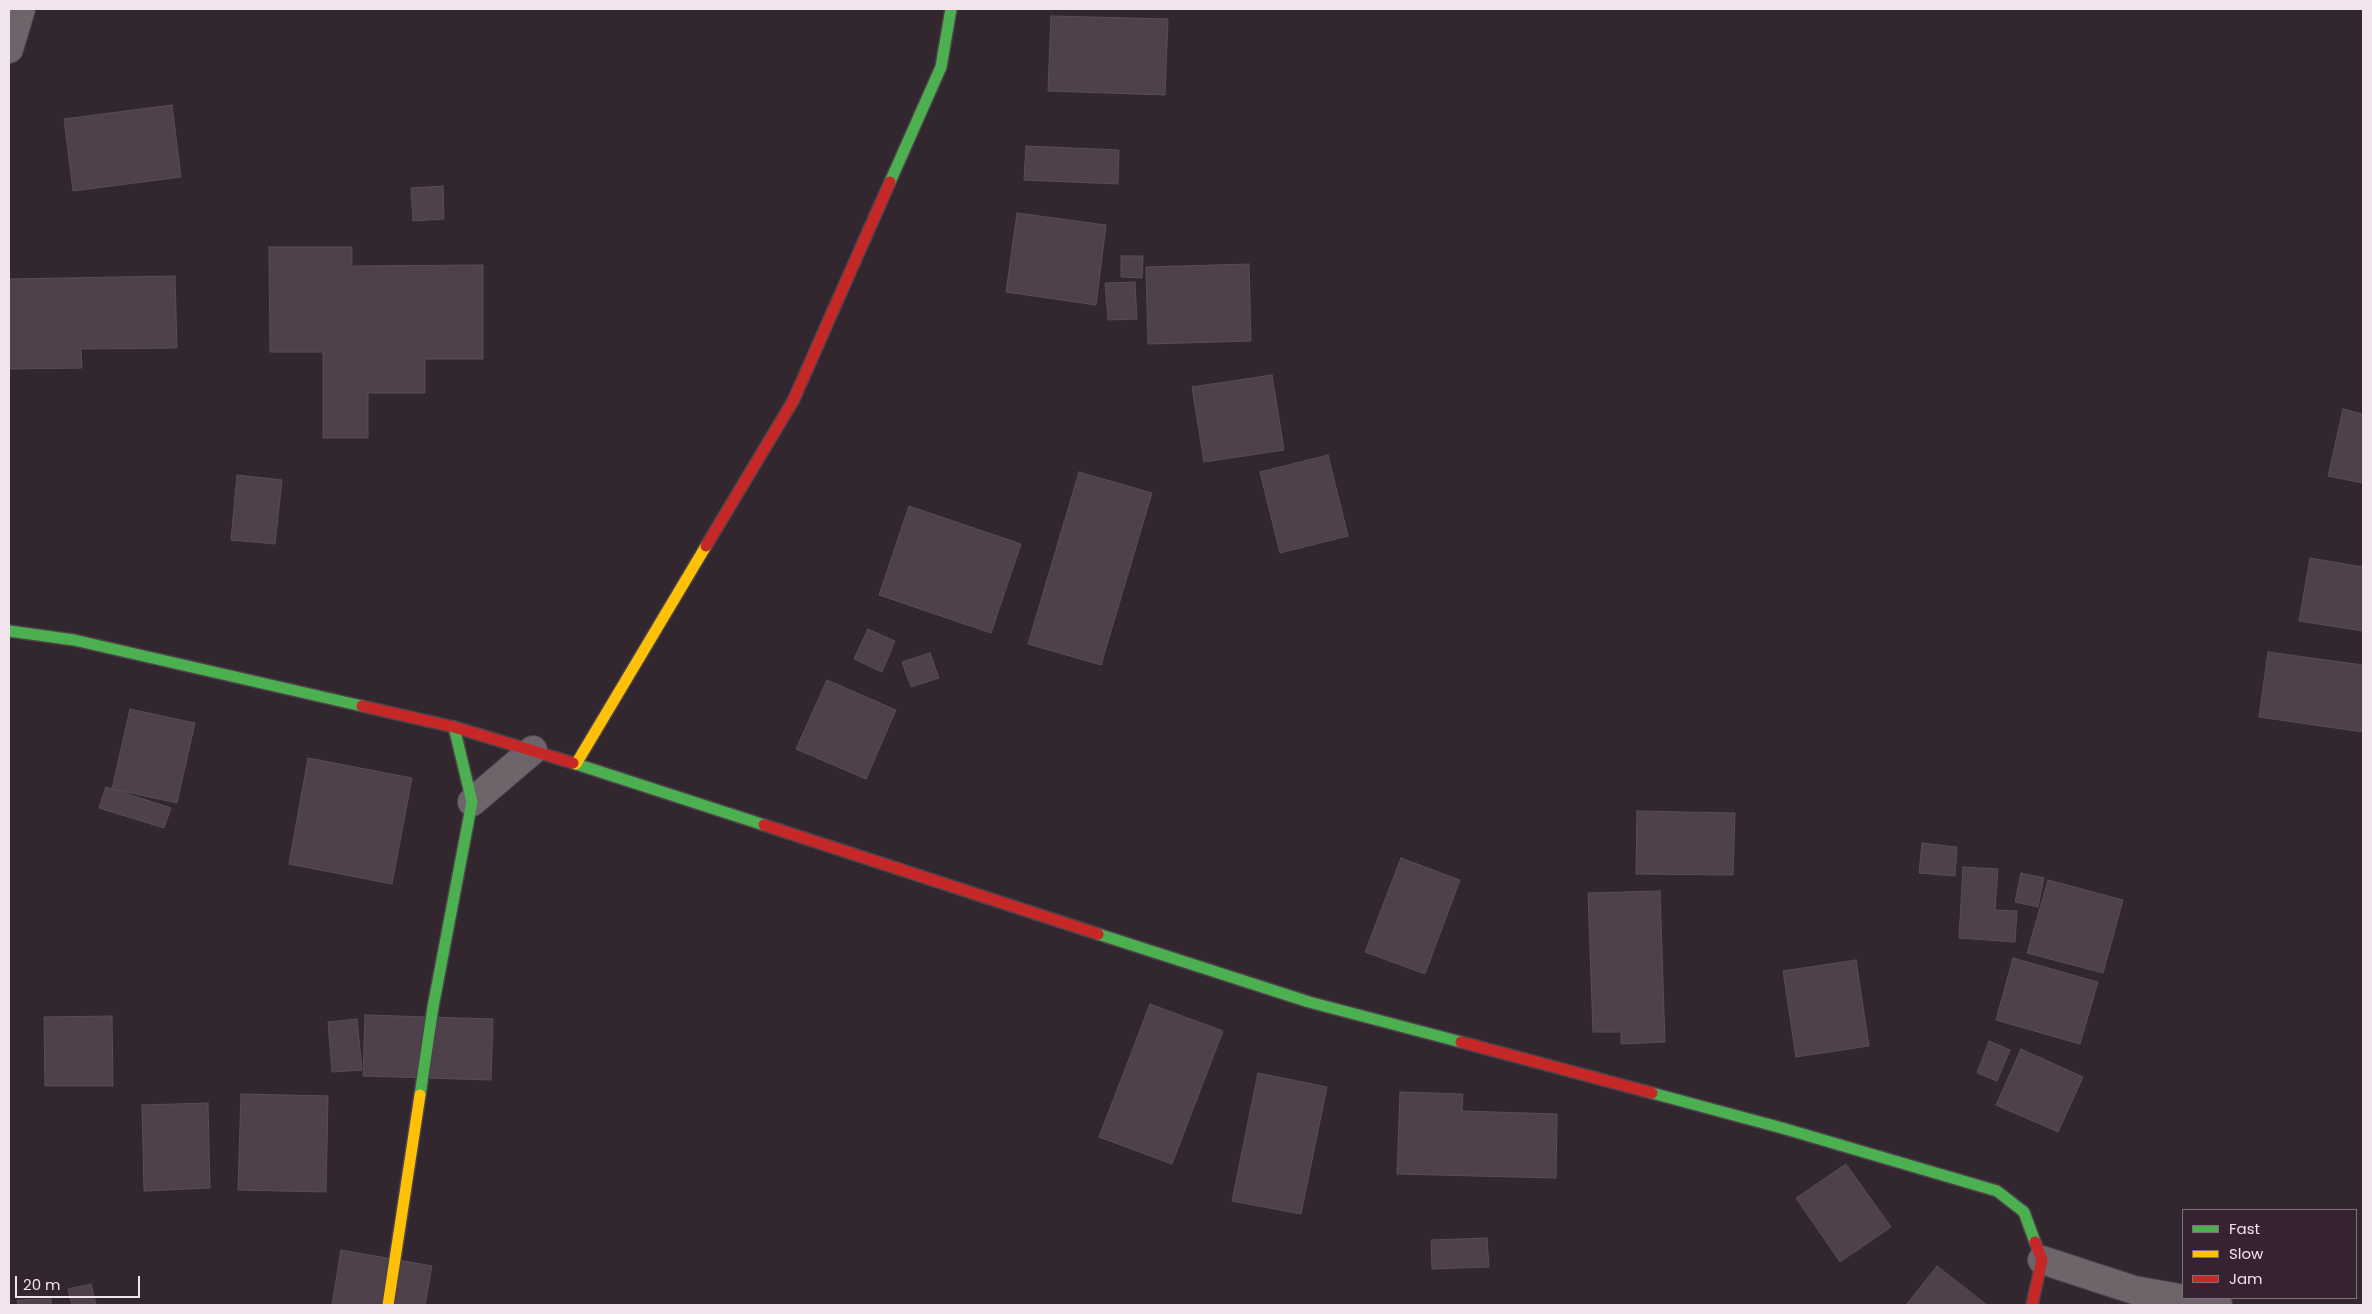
<!DOCTYPE html>
<html>
<head>
<meta charset="utf-8">
<style>
	body { margin:0 }
	#map { position:relative; width:2372px; height:1314px; overflow:hidden; background:#32272f; font-family:Poppins,sans-serif }
	canvas { display:block }
	.frame { position:absolute; inset:0; border:10px solid #f1e4ed; pointer-events:none }
	.legend { position:absolute; left:2182px; top:1209px; width:175px; height:90px; box-sizing:border-box; background:#362331; border:1px solid #81707c; margin:0; padding:6px 9px; list-style:none; font-size:15px; color:#f1e4ed }
	.legend li { display:flex; align-items:center; gap:10px; height:25px }
	.legend b { width:25px; border:1px solid #81707c }
	.scale { position:absolute; left:15px; top:1276px; width:125px; height:22px; box-sizing:border-box; border:2px solid #f1e4ed; border-top:0; padding-left:6px; font-size:15px; line-height:18px; white-space:nowrap; color:#f1e4ed; -webkit-text-stroke:4px #362331; paint-order:stroke }
</style>
</head>
<body>
<div id="map">
<canvas width="2372" height="1314"></canvas>
<div class="frame"></div>
<ul class="legend">
<li><b style="height:6px;background:#4caf50"></b>Fast</li>
<li><b style="height:6px;background:#ffc107"></b>Slow</li>
<li><b style="height:6px;background:#c62828"></b>Jam</li>
</ul>
<div class="scale">20 m</div>
</div>
<script>
const c = document.querySelector('canvas').getContext('2d');
c.lineJoin = 'round';
function fill(path, color) { c.fillStyle = color; c.fill(path, 'evenodd'); }
const shape = rows => new Path2D(rows.map(r => 'M' + r).join(''));
function trace(path, color, width, dash) { c.strokeStyle = color; c.lineWidth = width; c.lineCap = dash ? 'butt' : 'round'; c.setLineDash(dash || []); c.stroke(path); }
const building = shape([
	[1051,16,1168,19,1165,95,1048,91,1051,16],
	[172,105,181,177,73,191,64,119,172,105],
	[1026,146,1119,150,1118,184,1024,180,1026,146],
	[443,186,444,219,413,221,411,188,443,186],
	[1017,213,1106,225,1096,305,1006,292,1017,213],
	[269,247,352,247,352,266,483,265,483,359,425,359,425,393,368,393,368,438,323,438,323,352,270,352,269,247],
	[1121,256,1143,256,1142,278,1121,277,1121,256],
	[1249,264,1251,341,1148,344,1146,267,1249,264],
	[175,276,177,348,81,349,82,368,9,369,9,279,175,276],
	[1135,282,1137,319,1108,320,1105,283,1135,282],
	[1272,375,1284,450,1204,462,1192,387,1272,375],
	[2343,409,2363,414,2363,483,2328,476,2343,409],
	[1328,455,1348,536,1280,553,1260,472,1328,455],
	[1079,472,1152,493,1101,665,1028,644,1079,472],
	[237,475,282,480,275,544,231,540,237,475],
	[909,506,1021,544,991,633,879,595,909,506],
	[2310,558,2363,567,2363,631,2299,621,2310,558],
	[868,629,895,641,882,672,854,659,868,629],
	[2268,652,2363,665,2363,732,2259,717,2268,652],
	[930,653,939,678,911,687,902,662,930,653],
	[827,680,896,710,866,779,796,749,827,680],
	[130,709,195,723,177,803,112,789,130,709],
	[308,758,412,778,392,884,289,864,308,758],
	[106,787,171,808,164,828,99,808,106,787],
	[1637,811,1735,813,1733,875,1636,874,1637,811],
	[1922,843,1957,847,1955,876,1919,873,1922,843],
	[1401,858,1460,880,1425,974,1365,952,1401,858],
	[1963,867,1998,869,1995,910,2017,911,2015,942,1959,938,1963,867],
	[2021,873,2044,878,2038,907,2015,902,2021,873],
	[2048,880,2123,900,2103,973,2027,953,2048,880],
	[1660,891,1665,1042,1621,1044,1621,1032,1593,1032,1588,893,1660,891],
	[2013,958,2098,982,2080,1044,1996,1020,2013,958],
	[1856,960,1869,1046,1796,1057,1783,971,1856,960],
	[1150,1004,1223,1031,1172,1164,1099,1137,1150,1004],
	[365,1015,493,1019,491,1080,363,1076,365,1015],
	[112,1016,113,1086,45,1086,44,1017,112,1016],
	[357,1019,362,1070,332,1072,328,1022,357,1019],
	[1989,1041,2010,1050,1997,1081,1977,1073,1989,1041],
	[2021,1049,2083,1077,2058,1132,1996,1105,2021,1049],
	[1258,1073,1327,1087,1301,1214,1232,1201,1258,1073],
	[1400,1092,1463,1094,1462,1111,1557,1114,1556,1178,1397,1174,1400,1092],
	[241,1094,328,1096,326,1192,238,1190,241,1094],
	[208,1103,210,1188,144,1191,142,1105,208,1103],
	[1846,1164,1891,1227,1840,1262,1796,1198,1846,1164],
	[1487,1238,1489,1267,1432,1269,1431,1240,1487,1238],
	[341,1250,432,1266,425,1305,332,1305,341,1250],
	[1937,1266,1987,1305,1906,1305,1937,1266],
	[91,1284,96,1305,72,1305,68,1289,91,1284],
	[51,1299,51,1305,18,1305,17,1300,51,1299]
]);
fill(building, '#4e414b');
trace(building, '#574e55', 1);
const street = shape([
	[9,49,21,9],
	[472,802,533,750],
	[2042,1260,2134,1290,2218,1305]
]);
const fast = shape([
	[890,182,941,67,951,9],
	[9,631,74,640,362,706],
	[573,763,764,825],
	[1098,934,1309,1002,1461,1042],
	[1652,1093,1782,1128,1997,1191,2024,1212,2035,1242],
	[420,1095,433,1007,472,802,454,727]
]);
const slow = shape([
	[576,764,706,546],
	[388,1305,420,1095]
]);
const jam = shape([
	[706,546,793,401,890,182],
	[362,706,454,727,573,763],
	[764,825,1098,934],
	[1461,1042,1652,1093],
	[2032,1305,2042,1260,2035,1242]
]);
trace(street, '#4c434a', 30);
trace(fast, '#4c434a', 14);
trace(slow, '#4c434a', 14);
trace(jam, '#4c434a', 14);
trace(street, '#6e656b', 28);
trace(fast, '#4caf50', 11);
trace(slow, '#ffc107', 11);
trace(jam, '#c62828', 11);
</script>
</body>
</html>
